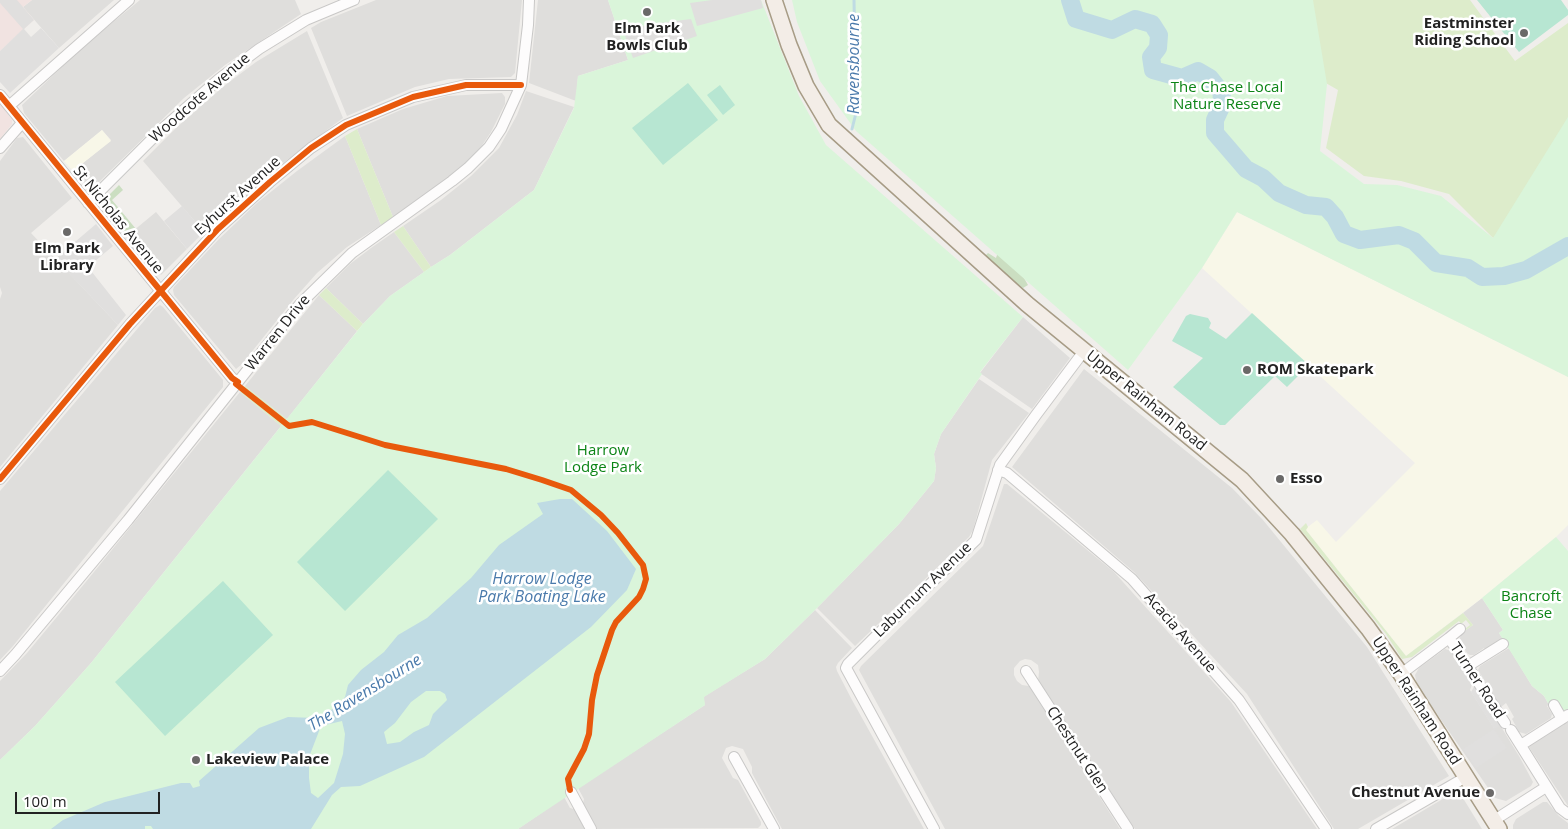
<!DOCTYPE html>
<html>
<head>
<meta charset="utf-8">
<style>
	body { margin:0 }
	#map { position:relative; width:1568px; height:829px; overflow:hidden; background:#f0eeeb; font-family:"Open Sans",sans-serif }
	canvas { display:block }
	.scale { position:absolute; left:15px; top:792px; width:145px; height:22px; box-sizing:border-box; border:2px solid #222; border-top:0; padding-left:6px; font-size:15px; line-height:18px; white-space:nowrap; color:#222; -webkit-text-stroke:4px #fff; paint-order:stroke }
</style>
</head>
<body>
<div id="map">
<canvas width="1568" height="829"></canvas>
<div class="scale">100 m</div>
</div>
<script>
const c = document.querySelector('canvas').getContext('2d');
c.lineJoin = 'round';
function fill(path, color) { c.fillStyle = color; c.fill(path, 'evenodd'); }
const shape = rows => new Path2D(rows.map(r => 'M' + r).join(''));
function trace(path, color, width, dash) { c.strokeStyle = color; c.lineWidth = width; c.lineCap = dash ? 'butt' : 'round'; c.setLineDash(dash || []); c.stroke(path); }
function drawText(font, color, halo, rows, align = 'center') {
  c.font = font + ' "Open Sans",sans-serif'; c.lineWidth = 5; c.setLineDash([]); c.textBaseline = 'middle'; c.strokeStyle = halo; c.fillStyle = color; for (const [text, x, y, turn = 0] of rows) {
    c.save(); c.translate(x, y); c.rotate((+turn || 0) * Math.PI / 180); c.textAlign = isNaN(turn) ? turn : align; if (halo) c.strokeText(text, 0, 0); c.fillText(text, 0, 0); c.restore();
  }
}
fill(shape([
	[32,0,114,0,59,48,23,7],
	[140,0,295,0,301,14,225,65,184,98,94,187,89,189,73,171,111,140,102,130,64,161,24,113,22,105,84,46],
	[376,0,522,0,515,73,511,77,449,79,415,87,347,116,311,28,321,22],
	[538,0,608,0,628,60,578,76,576,101,529,83],
	[307,31,343,118,267,175,224,212,204,232,143,161,176,128,224,86,256,62],
	[526,91,574,107,534,190,450,255,431,267,403,226,441,200,471,176,499,148,517,115],
	[502,93,505,97,505,104,491,132,481,147,468,161,444,182,393,217,357,129,403,109,447,96],
	[345,136,381,225,347,247,317,273,294,299,242,364,236,369,174,295,173,290,174,287,219,239,257,203,297,171],
	[23,137,72,198,31,233,118,325,0,467,0,299,2,293,0,287,0,161,17,138],
	[156,212,187,249,161,275,127,236],
	[394,232,424,272,390,296,363,324,326,288,350,264,371,248],
	[319,295,357,331,287,419,245,386],
	[160,305,163,307,223,380,223,387,13,646,0,660,0,491,155,308],
	[1023,317,1070,358,1032,409,980,373],
	[1084,369,1232,488,1263,520,1367,647,1449,776,1358,829,1334,829,1247,694,1134,572,1012,467],
	[979,379,1029,413,992,460,973,530,969,537,855,646,817,608,899,524,934,481,936,468,934,454,941,434],
	[240,392,281,426,91,663,35,726,0,760,0,681,27,653,85,583],
	[1004,484,1007,484,1114,572,1231,702,1317,829,1135,829,1038,681,1039,672,1038,665,1031,660,1025,659,1020,661,1014,668,1014,675,1017,681,1022,685,1029,686,1120,829,945,829,859,670,861,666,983,546],
	[1482,598,1503,630,1499,633,1503,639,1485,650,1484,648,1474,655,1470,655,1467,653,1459,640,1462,633,1473,625,1463,613],
	[815,610,852,648,838,663,836,667,837,671,852,700,924,829,782,829,752,773,752,767,743,749,732,746,726,748,722,758,733,778,738,780,761,822,761,825,758,828,597,829,583,803,584,799,578,788,705,705,703,697,765,659],
	[1509,648,1532,686,1544,696,1549,705,1547,706,1552,714,1551,718,1526,734,1519,732,1512,719,1514,717,1506,703,1501,707,1478,670,1480,666],
	[1445,649,1452,651,1472,684,1470,690,1494,728,1500,725,1519,756,1533,782,1531,786,1506,801,1495,798,1417,685,1415,675,1419,668],
	[1568,719,1568,806,1529,747,1530,744],
	[1458,790,1482,829,1392,829],
	[564,797,570,808,574,809,585,829,518,829],
	[1543,802,1547,802,1559,816,1568,823,1568,829,1513,829,1513,825,1516,819]
]), '#dfdedc');
fill(shape([
	[0,0,32,0,23,7,34,20,0,51],
	[0,103,12,120,12,124,0,139]
]), '#f1e3e1');
fill(shape([
	[102,130,111,141,73,171,64,161],
	[1237,212,1568,377,1568,525,1556,537,1482,598,1406,656,1305,529,1317,520,1336,542,1415,463,1202,268]
]), '#f8f7e8');
fill(shape([
	[1307,0,1470,0,1515,61,1568,23,1568,173,1493,238,1449,194,1401,181,1364,176,1326,148,1338,90,1317,78],
	[357,129,393,217,381,225,345,136],
	[403,226,431,267,424,272,394,232],
	[326,288,363,324,357,331,319,295],
	[245,386,287,419,281,426,240,392],
	[1306,523,1308,527,1306,530,1406,656,1463,613,1473,625,1466,630,1465,629,1470,625,1466,620,1461,624,1459,621,1412,657,1402,659,1386,634,1300,529]
]), '#ddeccb');
fill(shape([
	[119,185,123,190,112,200,136,229,127,236,103,207,104,200],
	[999,249,1017,266,1028,285,1023,288,1015,282,1007,279,985,256,988,253,996,258]
]), '#cbdec1');
fill(shape([
	[608,0,761,0,799,96,826,145,1023,317,980,372,982,374,941,434,934,454,936,468,934,481,899,524,817,608,765,659,704,697,705,705,518,829,0,829,0,760,35,726,91,663,363,324,390,296,431,267,450,255,534,190,574,108,578,76,628,60],
	[792,0,1313,0,1327,84,1320,151,1364,184,1397,185,1441,196,1493,238,1568,117,1568,377,1237,212,1202,268,1128,370,856,131,820,81,797,22],
	[1556,537,1568,551,1568,710,1566,711,1549,705,1544,696,1532,686,1499,633,1503,630,1482,598]
]), '#daf5da');
fill(shape([
	[1477,0,1561,0,1568,10,1568,15,1519,52],
	[688,83,718,120,663,165,632,128],
	[720,85,735,105,723,115,707,95],
	[1252,313,1309,365,1287,387,1275,376,1225,425,1220,425,1173,387,1203,358,1172,341,1186,316,1190,314,1208,318,1211,323,1209,328,1226,339],
	[388,470,438,519,345,611,297,562],
	[223,581,273,635,165,736,115,682]
]), '#b7e6d2');
fill(shape([
	[0,0,17,0,34,20,24,29,31,37,41,28,59,48,10,93,0,82,0,51,23,29,0,3],
	[712,0,761,0,763,8,697,26,690,3],
	[691,19,697,36,633,58,623,30,652,24],
	[182,206,204,232,187,249,164,221],
	[96,224,113,246,88,267,126,315,118,325,55,259],
	[1475,685,1501,725,1494,729,1471,692],
	[1494,729,1507,748,1476,768,1463,749]
]), '#e0dfde');
fill(shape([
	[560,499,572,499,607,531,636,569,627,590,591,627,424,757,360,786,341,787,332,795,311,829,153,829,151,826,145,826,145,829,51,829,63,820,105,802,181,783,190,783,193,788,200,786,199,781,259,728,288,717,315,718,333,709,345,697,348,685,361,670,384,652,398,635,427,618,471,578,499,545,543,514,537,503],
	[426,691,440,691,445,694,447,700,433,714,429,725,414,732,400,742,387,744,384,732,395,723,411,702],
	[342,721,345,734,343,754,334,783,318,798,311,793,309,778,309,757,321,726]
]), '#bfdbe3');
trace(shape([
	[852,129,856,113,854,0]
]), '#bfdbe3', 3);
trace(shape([
	[1070,0,1076,19,1112,30,1135,19,1152,24,1159,35,1158,48,1151,57,1153,70,1182,78,1198,71,1210,78,1222,93,1221,107,1215,120,1215,133,1246,169,1263,178,1279,193,1306,205,1326,207,1335,217,1344,234,1360,240,1399,235,1414,241,1436,263,1468,268,1482,277,1504,276,1526,270,1568,246]
]), '#bfdbe3', 18);
const street = shape([
	[0,95,232,378,238,382],
	[9,106,129,0],
	[0,148,22,123],
	[88,203,161,130,219,79,259,49,306,20,354,0],
	[998,470,1007,473,1132,579,1239,700,1326,829],
	[0,479,130,324,218,229,270,182,311,148,346,125,413,97,466,85,521,85],
	[1449,638,1460,629],
	[1468,666,1503,644],
	[0,671,15,655,128,520,300,304,352,253,452,181,468,168,489,147,501,129,521,85,528,25,529,0],
	[1026,671,1128,829],
	[1401,674,1449,638,1505,723],
	[1554,705,1562,719],
	[1511,730,1560,808,1568,814],
	[1521,745,1568,715],
	[734,757,774,829],
	[571,792,591,829],
	[1493,821,1546,787],
	[934,829,846,668,848,664,878,634,976,540,1000,465,1036,415,1084,351],
	[1376,829,1466,777]
]);
const primary = shape([
	[774,0,789,45,806,86,829,125,1027,304,1242,480,1292,534,1368,628,1401,674,1499,829]
]);
trace(street, '#c9c8c7', 12);
trace(primary, '#a79c86', 18);
trace(street, '#fdfcfc', 10);
trace(primary, '#f3ede7', 15);
trace(shape([
	[0,95,232,378,238,382,236,384,289,426,312,422,385,445,506,469,542,480,571,490,601,515,618,533,643,565,646,579,643,589,639,597,616,622,612,630,597,675,592,700,589,734,584,749,568,779,570,790],
	[0,479,130,324,218,229,270,182,311,148,346,125,413,97,466,85,521,85]
]), '#e8590c', 6);
for (const [x, y, r, color] of [
	[647,12,5,"#6a6968"],
	[1524,33,5,"#6a6968"],
	[67,232,5,"#6a6968"],
	[1247,370,5,"#6a6968"],
	[1280,479,5,"#6a6968"],
	[196,760,5,"#6a6968"],
	[1490,793,5,"#6a6968"]
]) { const dot = new Path2D(); dot.arc(x, y, r, 0, 2 * Math.PI); c.fillStyle = color; c.fill(dot); trace(dot, '#fff', 2); }
drawText('bold 15px', '#222', '#fff', [
	["Eastminster",1514,24,"right"],
	["Riding School",1514,41,"right"],
	["Elm Park",647,29,"center"],
	["Bowls Club",647,46,"center"],
	["Elm Park",67,249,"center"],
	["Library",67,266,"center"],
	["ROM Skatepark",1257,370],
	["Esso",1290,479],
	["Lakeview Palace",206,760],
	["Chestnut Avenue",1480,793,"right"]
], 'left');
drawText('15px', '#0c8416', '#fff', [
	["The Chase Local",1227,88],
	["Nature Reserve",1227,105],
	["Harrow",603,451],
	["Lodge Park",603,468],
	["Bancroft",1531,597],
	["Chase",1531,614]
]);
drawText('15px', '#222', '#fff', [
	["Woodcote Avenue",200,98,-41],
	["Eyhurst Avenue",238,196,-42],
	["St Nicholas Avenue",118,220,51],
	["Warren Drive",278,333,-51],
	["Upper Rainham Road",1146,401,39],
	["Laburnum Avenue",923,590,-44],
	["Acacia Avenue",1180,633,49],
	["Turner Road",1477,681,57],
	["Upper Rainham Road",1416,701,57],
	["Chestnut Glen",1077,750,57]
]);
drawText('italic 16px', '#4a7aab', '#fff', [
	["Ravensbourne",854,64,-90],
	["Harrow Lodge",542,579],
	["Park Boating Lake",542,597],
	["The Ravensbourne",365,693,-32]
]);
</script>
</body>
</html>
